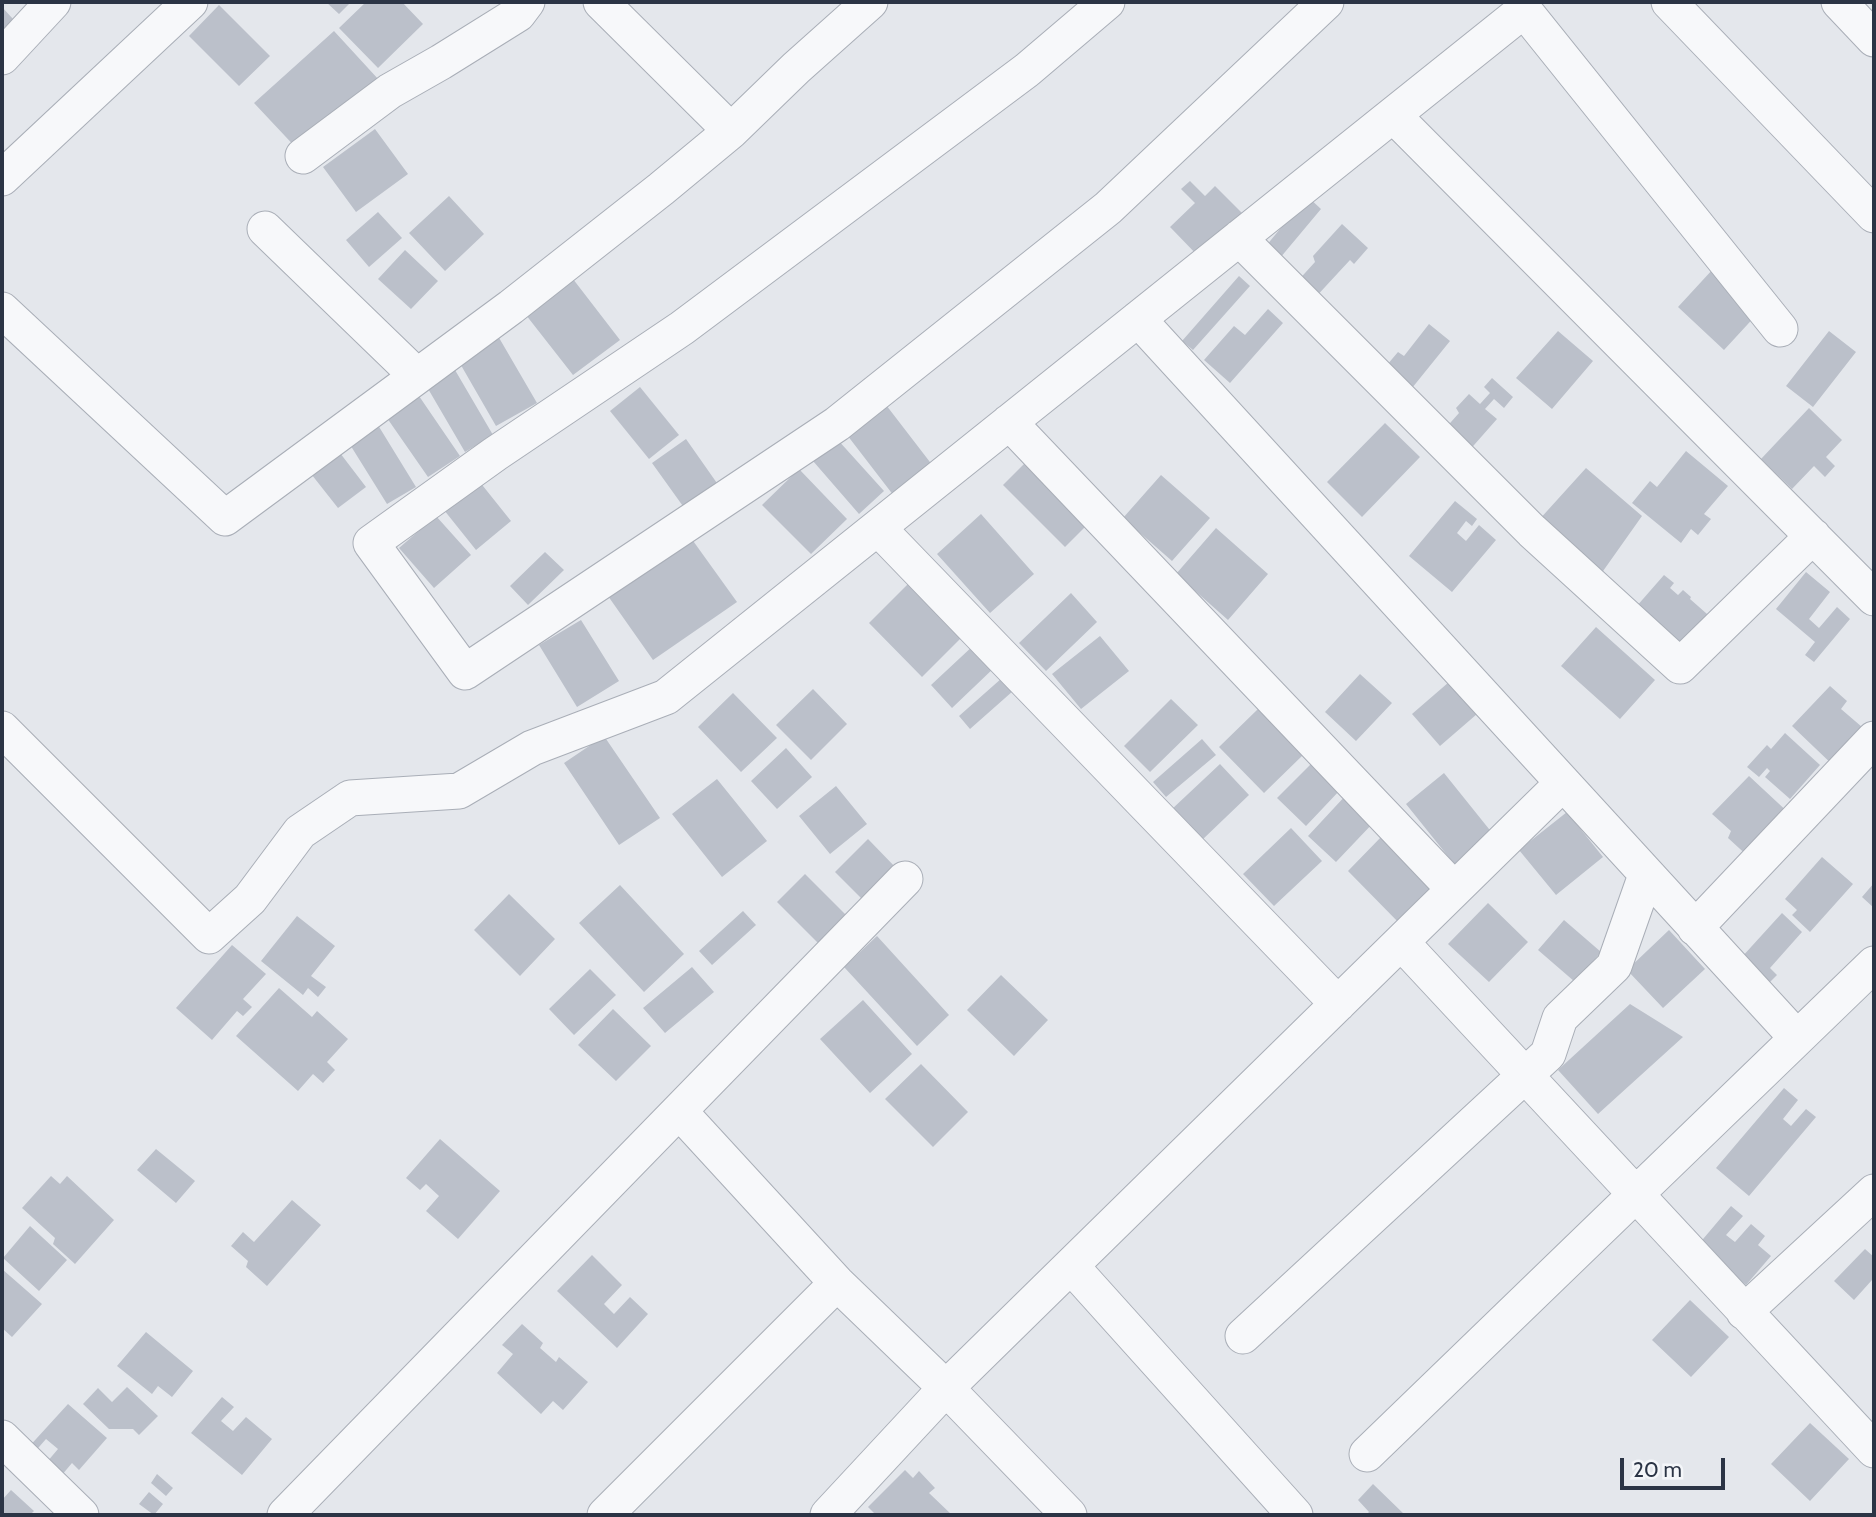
<!DOCTYPE html>
<html>
<head>
<meta charset="utf-8">
<style>
	body { margin:0 }
	#map { position:relative; width:1876px; height:1517px; overflow:hidden; background:#e4e7ec; font-family:Cabin,sans-serif }
	canvas { display:block }
	.frame { position:absolute; inset:0; border:4px solid #2b3445; pointer-events:none }
	.scale { position:absolute; left:1620px; top:1458px; width:105px; height:32px; box-sizing:border-box; border:4px solid #2b3445; border-top:0; padding-left:9px; font-size:21px; line-height:24px; white-space:nowrap; color:#2b3445; -webkit-text-stroke:5px #f4f6f9; paint-order:stroke }
</style>
</head>
<body>
<div id="map">
<canvas width="1876" height="1517"></canvas>
<div class="frame"></div>
<div class="scale">20 m</div>
</div>
<script>
const c = document.querySelector('canvas').getContext('2d');
c.lineJoin = 'round';
function fill(path, color) { c.fillStyle = color; c.fill(path, 'evenodd'); }
const shape = rows => new Path2D(rows.map(r => 'M' + r).join(''));
function trace(path, color, width, dash) { c.strokeStyle = color; c.lineWidth = width; c.lineCap = dash ? 'butt' : 'round'; c.setLineDash(dash || []); c.stroke(path); }
fill(shape([
	[326,2,351,2,339,14],
	[366,2,402,2,423,24,378,68,339,28],
	[219,5,270,56,239,86,189,36],
	[2,7,13,19,2,30],
	[334,31,379,80,300,152,254,103],
	[375,129,408,174,356,212,323,167],
	[1190,181,1205,196,1215,186,1244,215,1201,259,1170,227,1195,203,1181,189],
	[449,196,484,234,445,271,409,233],
	[1307,196,1321,209,1280,258,1266,246],
	[378,212,402,238,369,267,346,240],
	[1342,224,1368,248,1354,264,1350,260,1313,300,1295,284,1315,262,1313,256],
	[405,250,438,281,411,309,378,279],
	[1713,269,1759,312,1724,350,1678,307],
	[1239,276,1250,286,1193,350,1182,341],
	[573,279,620,340,573,375,526,315],
	[1268,309,1283,323,1230,383,1204,360,1234,326,1245,335],
	[1429,324,1450,341,1408,393,1381,372,1398,352,1404,356],
	[1558,331,1593,361,1552,409,1516,378],
	[1829,331,1856,352,1813,407,1786,386],
	[498,336,537,403,496,426,458,360],
	[455,370,493,435,465,452,427,387],
	[1492,378,1513,397,1504,408,1494,399,1485,409,1497,419,1467,453,1443,431,1459,413,1456,408,1469,394,1480,404,1490,393,1484,387],
	[640,387,679,435,649,459,610,411],
	[419,396,460,456,428,477,387,418],
	[883,401,933,466,894,496,844,431],
	[1809,408,1842,440,1826,457,1835,466,1825,477,1814,466,1792,489,1761,459],
	[373,417,416,487,387,504,344,435],
	[1385,423,1420,457,1362,517,1327,482],
	[686,439,719,486,685,509,652,463],
	[837,439,884,491,859,514,813,461],
	[337,449,366,487,338,508,308,470],
	[1686,451,1728,486,1704,514,1711,519,1698,535,1691,529,1681,543,1632,503,1650,481,1657,487],
	[1025,463,1087,525,1065,547,1003,485],
	[1586,468,1642,516,1596,581,1538,521],
	[799,469,847,519,811,554,762,505],
	[1161,475,1210,518,1172,561,1123,518],
	[479,481,511,521,476,550,444,510],
	[1455,501,1477,519,1472,526,1466,521,1457,533,1466,541,1479,525,1496,540,1452,592,1409,556],
	[981,514,1034,574,990,613,937,554],
	[436,516,471,555,434,588,399,548],
	[1216,528,1268,574,1228,620,1176,574],
	[691,538,737,602,653,660,608,596],
	[545,552,564,570,528,605,510,586],
	[1806,572,1830,592,1809,619,1819,628,1837,607,1850,619,1814,662,1805,655,1815,642,1776,609],
	[1664,575,1674,583,1670,588,1678,595,1683,590,1691,597,1690,599,1715,621,1681,660,1629,615],
	[911,581,964,635,922,677,869,623],
	[1071,593,1097,622,1046,671,1019,643],
	[581,620,619,681,577,707,539,645],
	[1596,627,1655,680,1620,719,1561,666],
	[1100,636,1129,671,1081,709,1052,674],
	[975,644,996,666,952,708,931,685],
	[1360,674,1392,703,1356,741,1325,712],
	[1002,678,1013,691,970,729,959,716],
	[1449,682,1477,714,1440,746,1412,714],
	[1830,686,1847,701,1841,709,1869,733,1837,769,1792,726],
	[813,689,847,724,811,760,776,725],
	[733,693,777,738,741,772,698,727],
	[1171,699,1198,725,1150,772,1124,746],
	[1258,709,1303,755,1264,793,1219,747],
	[1785,733,1820,765,1790,799,1765,777,1770,771,1767,768,1759,777,1747,767,1767,745,1771,749],
	[604,736,660,818,619,845,564,763],
	[1202,739,1216,755,1166,797,1153,782],
	[786,748,812,777,777,809,751,781],
	[1313,762,1341,789,1306,826,1277,798],
	[1220,764,1249,795,1201,841,1171,810],
	[1444,773,1493,834,1455,865,1406,804],
	[1749,776,1792,816,1751,859,1728,838,1731,831,1712,814],
	[717,779,767,841,722,877,672,814],
	[836,786,867,824,830,854,799,816],
	[1347,794,1375,821,1336,862,1308,836],
	[1567,812,1603,857,1556,895,1519,850],
	[1291,828,1322,861,1274,906,1243,874],
	[1382,836,1437,890,1402,926,1348,871],
	[868,839,899,871,866,903,835,872],
	[1822,857,1853,884,1810,932,1792,915,1797,910,1785,899],
	[805,874,849,918,821,946,777,902],
	[1874,883,1874,908,1862,897],
	[620,885,684,954,644,992,579,923],
	[509,894,555,939,520,976,474,930],
	[1488,903,1528,942,1489,982,1448,944],
	[743,911,756,925,712,965,699,951],
	[1782,913,1802,932,1770,968,1777,975,1769,983,1741,958],
	[297,916,335,946,311,976,326,987,318,997,308,988,303,995,261,961],
	[1564,920,1601,952,1575,982,1538,950],
	[1669,930,1705,969,1663,1008,1627,970],
	[877,936,949,1015,917,1046,844,967],
	[232,945,266,974,243,999,252,1007,243,1016,237,1011,212,1040,176,1008],
	[692,967,714,992,665,1033,643,1008],
	[590,969,616,995,574,1035,549,1009],
	[1001,975,1048,1020,1014,1056,967,1010],
	[279,988,312,1017,317,1011,348,1039,327,1062,335,1070,323,1083,313,1074,298,1091,236,1036],
	[863,1000,912,1054,870,1093,820,1039],
	[1630,1004,1683,1037,1598,1114,1558,1070],
	[613,1009,651,1046,616,1081,578,1045],
	[921,1064,968,1112,933,1147,885,1099],
	[1784,1088,1798,1100,1783,1119,1791,1126,1806,1109,1816,1117,1749,1196,1716,1168],
	[440,1139,500,1191,458,1239,426,1211,439,1196,426,1184,420,1190,406,1178],
	[156,1149,195,1181,176,1203,137,1170],
	[51,1176,60,1184,67,1176,114,1220,75,1264,53,1244,55,1238,22,1208],
	[292,1200,321,1225,267,1286,246,1267,248,1261,231,1246,243,1232,254,1242],
	[1731,1206,1743,1216,1726,1235,1735,1242,1751,1224,1765,1236,1758,1245,1771,1256,1746,1285,1698,1245],
	[30,1226,67,1260,39,1291,3,1258],
	[1865,1249,1874,1257,1874,1281,1872,1280,1854,1300,1834,1281],
	[592,1255,622,1285,604,1304,614,1314,630,1297,648,1314,617,1348,557,1291],
	[2,1269,42,1304,12,1337,2,1328],
	[1690,1300,1729,1337,1691,1377,1652,1340],
	[522,1324,543,1343,540,1348,556,1362,559,1357,588,1382,563,1410,553,1401,541,1414,497,1373,513,1354,502,1345],
	[146,1332,193,1371,172,1397,158,1386,152,1394,117,1366],
	[127,1387,158,1416,139,1435,133,1429,109,1429,83,1404,98,1388,112,1402],
	[222,1397,234,1407,221,1421,233,1431,246,1417,272,1439,242,1475,191,1433],
	[68,1404,107,1438,79,1470,72,1463,56,1482,41,1469,58,1449,46,1439,32,1455,26,1450],
	[1810,1423,1849,1459,1810,1501,1771,1464],
	[905,1470,913,1478,919,1471,935,1488,929,1493,952,1515,876,1515,868,1507],
	[157,1474,173,1488,166,1496,151,1483],
	[1373,1484,1405,1515,1366,1515,1369,1512,1358,1500],
	[11,1490,34,1511,30,1515,2,1515,2,1500],
	[149,1492,163,1504,154,1515,139,1504]
]), '#bbc0ca');
const minor = shape([
	[601,2,731,131],
	[1107,2,1027,70,682,328,495,454,371,543,465,672,837,424,1108,208,1326,2],
	[1669,2,1874,215],
	[1839,2,1874,39],
	[2,57,53,2],
	[1393,115,1874,598],
	[303,156,390,91,441,62,518,14,527,2],
	[2,178,190,2],
	[265,229,417,376],
	[1239,238,1532,531,1680,666,1813,536],
	[2,310,225,518,511,307,661,189,731,131,796,68,870,2],
	[1138,319,1797,1038],
	[1009,422,1454,889],
	[878,528,1338,1004],
	[2,729,209,936,250,899,300,832,350,798,459,791,532,748,666,697,1524,10,1780,329],
	[1695,928,1874,739],
	[1401,942,1874,1450],
	[679,1111,837,1283,946,1388,1069,1515],
	[1071,1266,1295,1515],
	[1744,1312,1874,1192],
	[1243,1336,1548,1054,1560,1018,1614,966,1646,875],
	[2,1438,81,1515],
	[1367,1454,1874,964],
	[285,1515,905,879],
	[605,1515,837,1283],
	[828,1515,946,1388,1563,783]
]);
trace(minor, '#a9aeb7', 37);
trace(minor, '#f7f8fa', 35);
</script>
</body>
</html>
